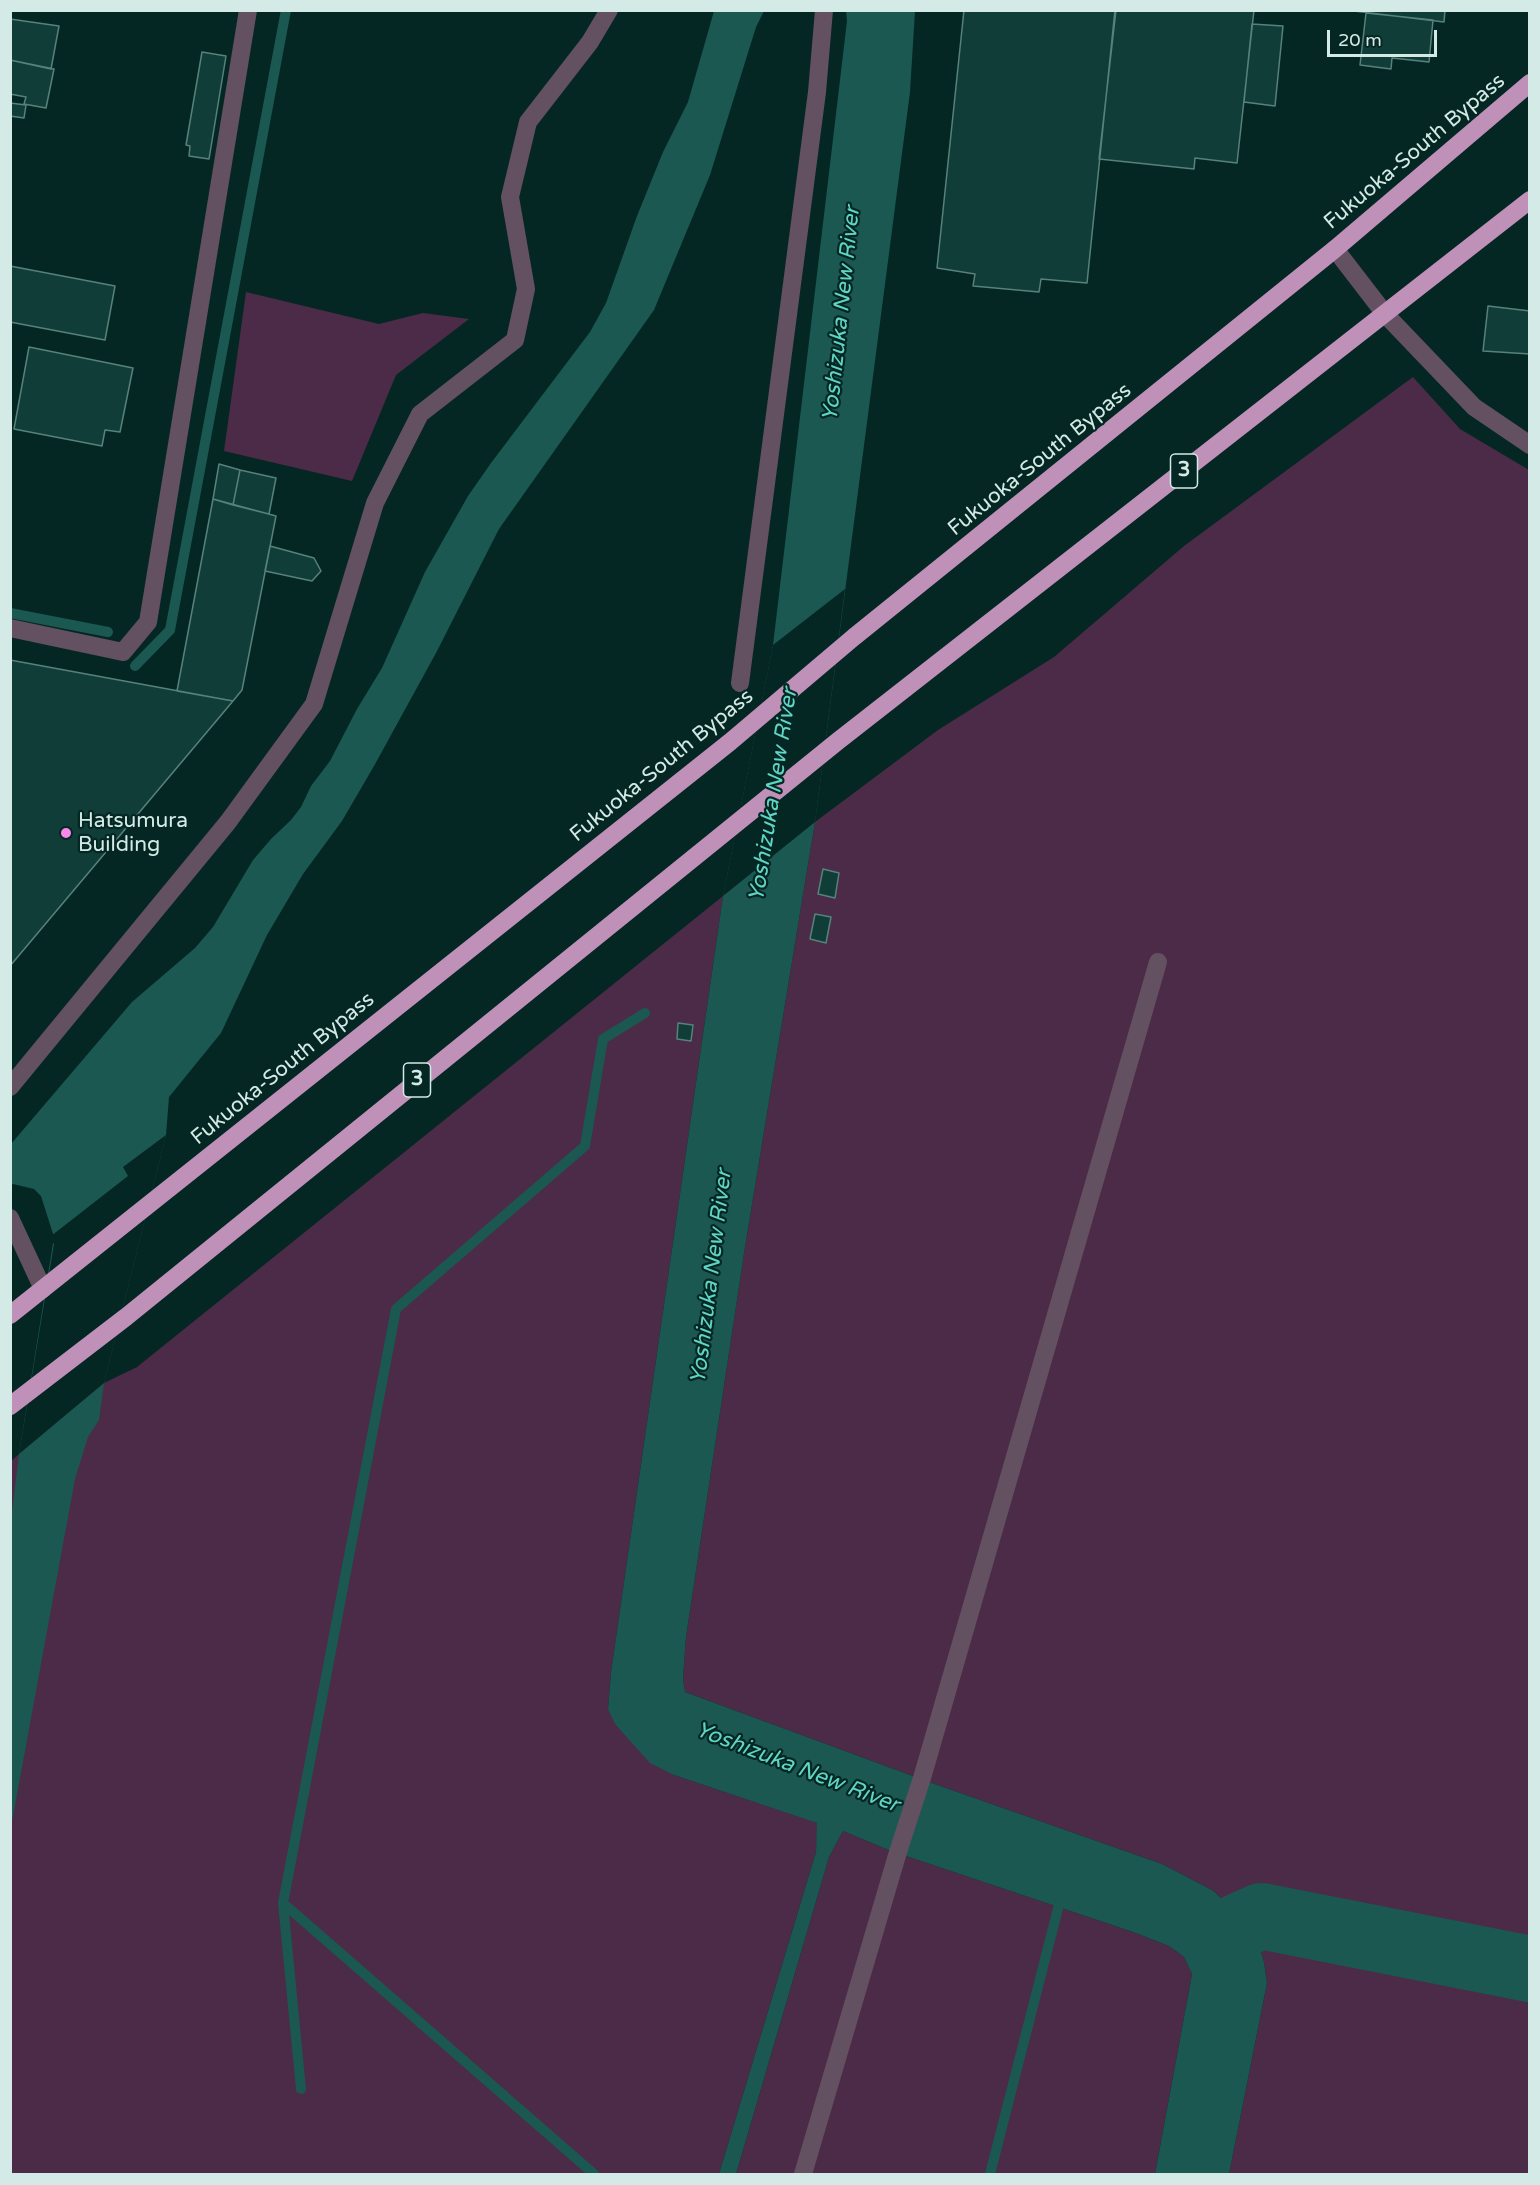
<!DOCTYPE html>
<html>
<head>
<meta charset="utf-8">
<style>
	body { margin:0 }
	#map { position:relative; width:1540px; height:2185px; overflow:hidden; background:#052723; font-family:"Varela Round",sans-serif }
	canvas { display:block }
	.frame { position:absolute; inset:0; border:12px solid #d4eae6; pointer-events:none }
	.scale { position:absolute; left:1327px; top:30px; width:110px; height:27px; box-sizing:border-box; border:3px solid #d4eae6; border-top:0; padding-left:8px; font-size:18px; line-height:21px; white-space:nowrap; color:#d4eae6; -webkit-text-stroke:4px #052723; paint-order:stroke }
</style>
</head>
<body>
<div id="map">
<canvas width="1540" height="2185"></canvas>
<div class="frame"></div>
<div class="scale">20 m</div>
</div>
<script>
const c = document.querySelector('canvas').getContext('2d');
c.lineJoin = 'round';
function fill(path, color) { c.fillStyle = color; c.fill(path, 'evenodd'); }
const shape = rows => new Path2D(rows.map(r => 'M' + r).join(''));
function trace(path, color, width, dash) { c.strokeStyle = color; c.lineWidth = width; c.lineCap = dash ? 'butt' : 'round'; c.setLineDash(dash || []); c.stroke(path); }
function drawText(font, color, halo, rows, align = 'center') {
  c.font = font + ' "Varela Round",sans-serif'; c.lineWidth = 4.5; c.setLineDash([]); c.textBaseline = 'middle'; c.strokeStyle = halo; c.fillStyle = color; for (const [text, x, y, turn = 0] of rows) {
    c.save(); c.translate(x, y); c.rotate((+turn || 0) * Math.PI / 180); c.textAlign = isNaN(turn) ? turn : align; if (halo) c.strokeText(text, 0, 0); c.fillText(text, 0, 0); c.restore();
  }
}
fill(shape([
	[246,292,379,324,423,313,469,319,396,375,352,481,224,451],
	[1413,377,1460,429,1529,470,1529,2174,1229,2174,1267,1983,1264,1962,1257,1939,1247,1921,1212,1890,1162,1864,929,1782,685,1692,683,1678,686,1637,745,1247,815,822,938,730,1054,657,1184,546],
	[723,896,611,1672,608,1709,674,1775,818,1823,816,1852,719,2174,11,2174,11,1461,104,1383,137,1367],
	[843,1831,891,1851,1133,1932,1169,1946,1184,1957,1192,1974,1155,2174,736,2174,829,1857]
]), '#4b2b47');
fill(shape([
	[714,11,764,11,756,27,710,175,654,310,499,529,436,653,374,766,342,821,303,874,267,935,221,1033,169,1097,166,1135,104,1383,99,1420,88,1437,75,1479,11,1827,11,1519,19,1454,54,1237,41,1196,34,1189,13,1184,11,1185,11,1144,132,1002,195,948,213,927,253,860,271,839,291,820,301,807,311,786,330,761,357,709,382,668,425,572,468,496,491,463,590,332,606,303,637,216,663,152,688,102],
	[846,11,915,11,910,92,815,822,745,1247,686,1637,683,1678,685,1692,929,1782,1162,1864,1212,1890,1247,1921,1257,1939,1264,1962,1267,1983,1229,2174,1155,2174,1192,1974,1184,1957,1169,1946,1133,1932,891,1851,843,1831,829,1857,736,2174,719,2174,816,1852,817,1823,674,1775,650,1763,615,1724,608,1709,611,1672,723,896,773,645,847,21],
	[1297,1918,1529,1964,1529,1975,1296,1932]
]), '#1b5851');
fill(shape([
	[845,589,815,822,723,896,773,645],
	[166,1135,104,1383,19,1454,54,1244,51,1240,51,1236,128,1176,123,1167]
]), '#052723');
trace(shape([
	[10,613,108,632],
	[135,666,170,630,286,10],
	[283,1903,301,2089],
	[1235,1920,1290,1921,1309,1925],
	[594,2174,283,1903,396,1309,585,1146,603,1039,645,1013],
	[990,2174,1062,1893]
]), '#1b5851', 10);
trace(shape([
	[1217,1936,1261,1916,1530,1969]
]), '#1b5851', 66);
const building = shape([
	[964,10,1115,10,1087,283,1041,279,1039,292,973,286,975,274,937,268,964,10],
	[1116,10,1254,10,1237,163,1195,158,1194,169,1099,159,1116,10],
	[1346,10,1445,10,1444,22,1346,10],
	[1366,13,1433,20,1429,62,1392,58,1391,69,1360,65,1366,13],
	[10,19,59,26,51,69,10,60,10,19],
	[1252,24,1283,26,1275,106,1244,102,1252,24],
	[202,52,226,56,209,159,189,156,190,146,186,145,202,52],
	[10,60,54,69,46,108,24,104,26,97,10,94,10,60],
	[10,103,26,105,24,118,10,116,10,103],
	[10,266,115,286,105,340,10,322,10,266],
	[1488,306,1530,311,1530,354,1483,351,1488,306],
	[29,347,133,368,120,432,105,430,102,446,14,429,29,347],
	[219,464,240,470,233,505,213,499,219,464],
	[240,470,276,478,269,514,233,505,240,470],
	[213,499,276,516,242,690,233,701,177,691,213,499],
	[270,546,314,558,321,571,312,581,265,571,270,546],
	[10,660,233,701,10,966,10,660],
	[823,869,839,873,835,898,818,894,823,869],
	[815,914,831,917,826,943,810,939,815,914],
	[678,1023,693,1025,691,1041,677,1039,678,1023]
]);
fill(building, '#113d38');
trace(building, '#57827b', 1.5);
trace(shape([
	[1335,249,1385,314,1474,407,1530,445],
	[10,628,123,652,148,622,248,10],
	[740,683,817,92,824,10],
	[10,1087,228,822,314,704,375,503,420,414,515,340,526,289,510,197,528,122,590,42,609,10],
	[10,1218,43,1289],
	[803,2174,898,1852,922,1778,1158,962]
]), '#635060', 18);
trace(shape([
	[10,1315,730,742,854,637,1335,249,1530,83],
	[10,1406,126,1317,838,741,1530,200]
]), '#bf90b8', 18);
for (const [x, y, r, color] of [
	[66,833,6,"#f788eb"]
]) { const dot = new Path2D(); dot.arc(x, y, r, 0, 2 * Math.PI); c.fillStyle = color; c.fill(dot); trace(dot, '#052723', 2); }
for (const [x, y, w] of [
	[1184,471,27],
	[417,1080,27]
]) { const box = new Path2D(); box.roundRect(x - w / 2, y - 17, w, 34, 4.5); c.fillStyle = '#052723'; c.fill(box); trace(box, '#d4eae6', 1.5); }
drawText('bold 20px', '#d4eae6', null, [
	["3",1184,471],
	["3",417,1080]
]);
drawText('21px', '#d4eae6', '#052723', [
	["Fukuoka-South Bypass",1415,152,-40],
	["Fukuoka-South Bypass",1040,460,-39],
	["Fukuoka-South Bypass",662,766,-39],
	["Fukuoka-South Bypass",283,1069,-39]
]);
drawText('21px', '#d4eae6', '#052723', [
	["Hatsumura",78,821],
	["Building",78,845]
], 'left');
drawText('italic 22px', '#60d5c6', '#052723', [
	["Yoshizuka New River",842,314,-84],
	["Yoshizuka New River",774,795,-81],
	["Yoshizuka New River",712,1277,-83],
	["Yoshizuka New River",797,1768,21]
]);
</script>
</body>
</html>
